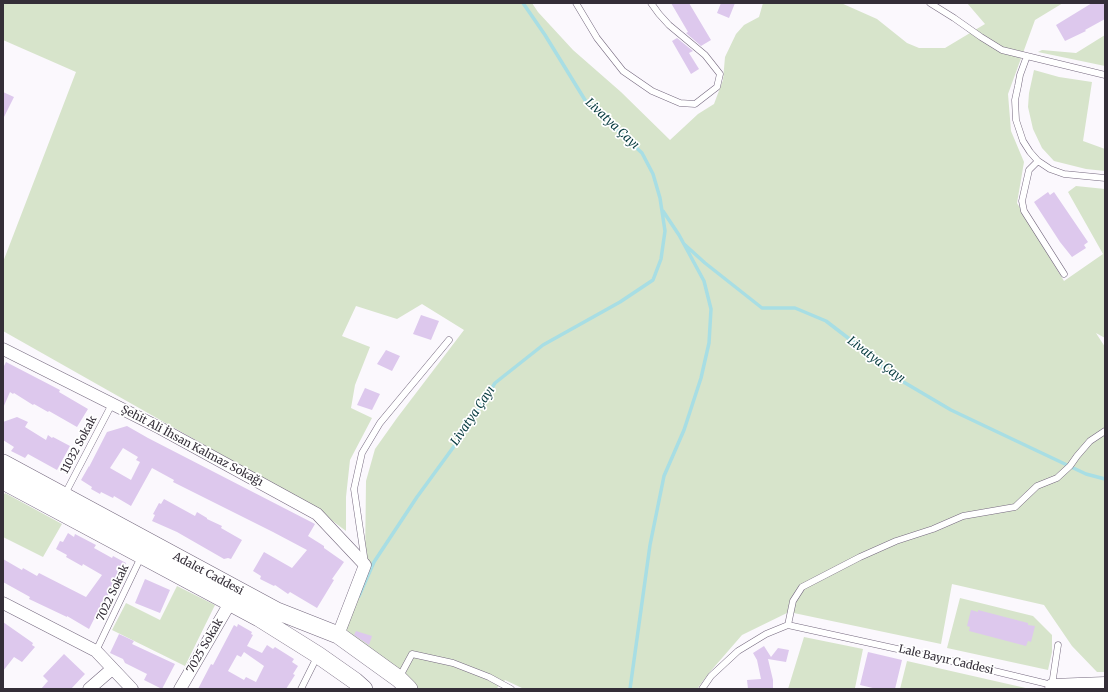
<!DOCTYPE html>
<html>
<head>
<meta charset="utf-8">
<style>
	body { margin:0 }
	#map { position:relative; width:1108px; height:692px; overflow:hidden; background:#fbf8fd; font-family:Merriweather,serif }
	canvas { display:block }
	.frame { position:absolute; inset:0; border:4px solid #342e38; pointer-events:none }
</style>
</head>
<body>
<div id="map">
<canvas width="1108" height="692"></canvas>
<div class="frame"></div>
</div>
<script>
const c = document.querySelector('canvas').getContext('2d');
c.lineJoin = 'round';
function fill(path, color) { c.fillStyle = color; c.fill(path, 'evenodd'); }
const shape = rows => new Path2D(rows.map(r => 'M' + r).join(''));
function trace(path, color, width, dash) { c.strokeStyle = color; c.lineWidth = width; c.lineCap = dash ? 'butt' : 'round'; c.setLineDash(dash || []); c.stroke(path); }
function drawText(font, color, halo, rows, align = 'center') {
  c.font = font + ' Merriweather,serif'; c.lineWidth = 3.5; c.setLineDash([]); c.textBaseline = 'middle'; c.strokeStyle = halo; c.fillStyle = color; for (const [text, x, y, turn = 0] of rows) {
    c.save(); c.translate(x, y); c.rotate((+turn || 0) * Math.PI / 180); c.textAlign = isNaN(turn) ? turn : align; if (halo) c.strokeText(text, 0, 0); c.fillText(text, 0, 0); c.restore();
  }
}
fill(shape([
	[3,3,532,3,538,12,573,50,621,92,670,140,698,114,714,104,723,80,725,57,736,34,744,25,759,17,763,3,841,3,877,19,907,43,919,48,945,48,985,24,967,3,1063,3,1035,20,1008,94,1011,131,1024,162,1017,203,1064,281,1103,254,1068,192,1076,186,1105,189,1105,338,1096,333,1105,347,1105,672,1097,672,1072,646,1044,605,952,584,941,644,789,612,742,635,709,673,697,689,524,689,505,680,496,689,409,689,338,635,365,565,366,481,375,449,397,418,464,330,422,304,397,319,356,306,342,336,370,347,355,385,351,408,372,418,350,460,346,497,346,531,314,507,3,331,3,262,76,72,3,40],
	[1105,35,1105,66,1038,52,1042,50,1076,53],
	[1034,70,1059,77,1092,82,1083,141,1105,149,1105,171,1086,169,1054,161,1042,148,1033,129,1028,107,1029,93],
	[5,493,62,524,43,557,3,537,3,496],
	[177,586,215,605,185,666,112,630,126,603,160,620],
	[960,598,1033,616,1052,635,1052,652,1048,670,947,648],
	[804,637,863,649,855,688,859,689,788,689],
	[907,661,1030,689,900,689]
]), '#d7e4cb');
trace(shape([
	[684,244,705,263,762,308,795,308,826,321,865,351,890,374,951,410,1086,474,1105,479],
	[359,596,374,562,417,497,463,434,495,383,543,345,620,302,653,280,661,259,665,231,660,198,653,174,642,153,585,100,545,35,523,3],
	[630,689,650,545,664,476,684,430,701,378,709,343,711,309,704,281,679,235,663,211]
]), '#a8dee4', 3.5);
fill(shape([
	[671,3,689,3,711,40,701,46,686,33,688,32],
	[721,3,735,3,729,18,717,13],
	[1092,3,1105,3,1105,19,1085,30,1086,31,1065,41,1056,25],
	[677,38,693,51,689,53,699,69,691,74,672,41],
	[3,92,14,97,3,119],
	[1048,192,1050,195,1054,192,1088,242,1084,245,1086,248,1072,257,1060,242,1034,202],
	[421,315,439,321,431,340,413,334],
	[386,350,400,356,392,371,377,364],
	[6,362,60,390,59,392,88,409,77,427,49,411,48,412,34,404,33,405,14,393,13,394,10,392,3,408,3,368],
	[365,388,380,394,372,410,357,405],
	[17,417,28,422,25,427,46,440,48,435,52,438,53,437,70,446,57,470,28,454,25,458,11,451,14,447,3,440,3,422],
	[127,426,148,438,315,524,308,536,324,546,324,548,344,562,332,579,334,580,317,608,290,592,288,594,275,585,274,586,260,579,261,576,253,571,264,552,292,568,307,550,273,532,173,482,174,480,152,468,131,506,114,496,113,498,101,492,100,494,91,489,92,487,81,480,89,466,89,467,107,432],
	[123,448,138,457,136,460,140,462,131,480,110,468],
	[164,499,195,516,197,512,207,518,207,519,222,526,221,528,242,540,231,559,228,558,224,559,177,532,152,521,155,515,153,514,159,503,161,504],
	[68,533,74,537,75,534,96,545,94,548,112,558,113,556,126,563,102,606,104,608,96,620,94,619,89,629,67,616,67,617,29,599,30,597,3,582,3,559,22,570,23,568,37,576,39,573,86,597,102,575,83,564,82,566,66,557,67,555,56,549,60,541,63,542],
	[145,579,170,590,160,613,135,603],
	[971,610,978,612,978,610,1028,623,1028,625,1035,626,1031,642,1028,641,1026,646,969,631,970,627,967,626],
	[3,622,33,643,32,645,35,647,22,662,14,657,3,671],
	[238,624,252,632,251,634,253,635,247,646,262,653,267,645,273,649,275,647,294,659,292,662,298,666,293,674,295,675,286,689,198,689,211,664,213,665,234,625,237,627],
	[244,652,264,666,256,682,246,677,244,680,228,671,237,655,241,657],
	[356,631,372,636,369,645,354,635],
	[119,634,134,641,132,644,175,664,162,689,144,680,147,674,125,663,123,659,110,653],
	[764,646,771,657,778,648,789,650,786,662,768,659,773,680,773,689,748,689,747,680,761,679,757,660,753,653],
	[868,652,902,660,895,689,877,689,860,685],
	[64,654,85,674,71,689,41,689,48,681,43,676]
]), '#ddc8ed');
const lane = shape([
	[576,3,597,38,623,71,652,91,680,103,695,104,717,87,720,74,705,55,669,25,659,14,651,3],
	[930,3,954,18,981,37,1002,50,1105,75],
	[1027,56,1020,75,1018,86,1015,100,1016,120,1023,141,1030,152,1038,161,1050,169,1064,174,1105,178],
	[1038,161,1029,170,1022,201,1024,211,1064,274],
	[65,494,112,404],
	[365,563,354,489,362,453,380,423,449,340],
	[788,625,793,601,802,587,860,557,896,541,933,529,963,516,1015,507,1037,486,1057,478,1070,466,1077,456,1090,441,1105,431],
	[788,625,961,663,1052,685,1058,645],
	[96,651,141,557],
	[399,678,412,654,453,663,489,677,511,689],
	[301,689,317,657],
	[702,689,711,676,738,651,766,634,788,625]
]);
const street = shape([
	[3,349,160,428,317,514,365,565,338,635],
	[3,603,96,651,132,689],
	[89,689,112,669],
	[180,689,230,603],
	[1051,689,1052,685,1105,683]
]);
const secondary = shape([
	[3,463,277,611,338,635,399,679,409,689],
	[3,481,259,618,318,655,355,681,364,689]
]);
trace(lane, '#74687e', 7);
trace(street, '#74687e', 13);
trace(secondary, '#74687e', 18);
trace(lane, '#fff', 6);
trace(street, '#fff', 12);
trace(secondary, '#fff', 17);
drawText('11px', '#342e38', '#fff', [
	["11032 Sokak",79,445,-62],
	["Şehit Ali İhsan Kalmaz Sokağı",192,446,28],
	["Adalet Caddesi",208,574,28],
	["7022 Sokak",113,593,-65],
	["7025 Sokak",205,646,-60],
	["Lale Bayır Caddesi",946,660,13]
]);
drawText('italic 12px', '#063a3f', '#fff', [
	["Livatya Çayı",612,124,43],
	["Livatya Çayı",876,360,37],
	["Livatya Çayı",473,416,-56]
]);
</script>
</body>
</html>
